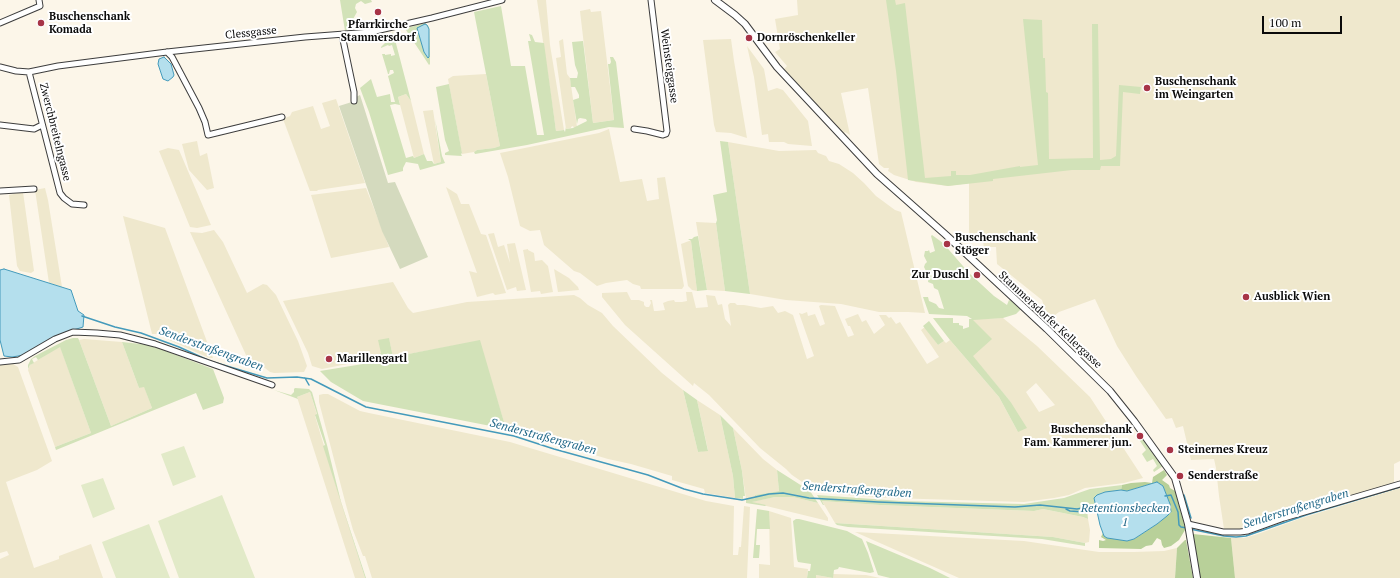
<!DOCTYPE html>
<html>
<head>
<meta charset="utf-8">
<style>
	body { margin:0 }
	#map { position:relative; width:1400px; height:578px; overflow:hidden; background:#fcf6e9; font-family:"PT Serif",serif }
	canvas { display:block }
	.scale { position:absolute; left:1262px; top:16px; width:80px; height:18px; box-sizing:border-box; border:2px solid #0a0a0a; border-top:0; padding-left:5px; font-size:12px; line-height:14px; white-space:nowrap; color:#0a0a0a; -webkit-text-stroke:3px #fff; paint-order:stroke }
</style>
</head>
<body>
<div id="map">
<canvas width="1400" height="578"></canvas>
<div class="scale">100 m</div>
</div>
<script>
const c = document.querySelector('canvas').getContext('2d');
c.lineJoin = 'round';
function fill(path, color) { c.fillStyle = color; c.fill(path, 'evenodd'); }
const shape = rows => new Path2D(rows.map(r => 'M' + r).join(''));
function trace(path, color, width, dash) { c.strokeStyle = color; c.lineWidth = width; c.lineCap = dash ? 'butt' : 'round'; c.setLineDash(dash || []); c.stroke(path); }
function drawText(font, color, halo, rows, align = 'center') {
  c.font = font + ' "PT Serif",serif'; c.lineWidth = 4; c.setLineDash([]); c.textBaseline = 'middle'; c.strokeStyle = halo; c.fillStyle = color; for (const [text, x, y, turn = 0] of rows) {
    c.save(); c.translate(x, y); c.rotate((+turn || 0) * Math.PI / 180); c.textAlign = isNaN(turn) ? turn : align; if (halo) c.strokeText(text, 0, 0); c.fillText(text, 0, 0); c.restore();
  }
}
fill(shape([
	[537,0,546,0,550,45,564,130,556,131],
	[797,0,1400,0,1400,461,1394,464,1394,483,1311,508,1243,529,1224,529,1219,496,1216,468,1214,459,1191,460,1183,426,1176,428,1172,418,1166,419,1136,376,1117,346,1095,299,1059,312,1051,318,1046,312,1042,300,997,264,996,247,984,247,983,242,969,242,969,183,948,186,916,182,894,175,888,171,889,168,884,168,879,164,868,88,841,93,850,135,845,132,844,134,784,69,787,66,775,52,780,49,775,19,798,15],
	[590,9,591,12,601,11,614,120,593,123,580,11],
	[563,39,567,74,570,78,577,127,574,128,573,126,571,127,571,128,566,129,556,58,561,57,559,41],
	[731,39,734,61,747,138,731,133,716,132,714,125,703,40],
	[747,46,764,69,768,91,777,88,783,90,808,121,812,146,788,144,784,142,769,142,768,134,762,135,754,77],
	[486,74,500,146,494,148,477,150,474,152,462,154,448,79,453,76],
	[406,94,411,101,424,154,414,158,398,97],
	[336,99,365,183,318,190,317,191,310,191,283,119,290,116,292,112,313,106,321,129,330,126,322,103],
	[433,110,441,162,434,164,423,111],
	[609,129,620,182,642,179,647,201,659,199,657,178,665,177,684,286,682,289,641,289,640,286,633,284,627,280,606,283,597,286,580,273,574,271,544,245,540,230,530,231,520,226,508,177,500,153,599,133],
	[197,141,200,156,207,153,214,188,207,190,189,170,182,144],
	[728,142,779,151,816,150,818,153,826,156,829,161,839,164,853,173,864,183,876,196,895,210,901,212,925,313,908,312,879,312,841,304,786,300,750,294],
	[168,148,179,150,211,225,197,228,190,227,159,151],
	[446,187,457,194,461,204,469,204,481,234,486,235,506,293,495,295,493,293,477,297,469,271,477,273],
	[45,188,48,200,62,287,49,283,35,190],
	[366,188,389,247,331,258,311,195],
	[23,192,34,271,31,273,20,271,17,266,9,195],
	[123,216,165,228,213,358,209,358,169,340,163,334,152,334],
	[696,222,716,223,725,291,707,290],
	[214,230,223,242,247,293,263,284,267,285,276,295,298,341,307,366,304,372,274,373,270,372,265,368,251,366,190,232,202,233],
	[494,233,498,247,504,245,510,263,507,244,515,243,526,290,517,291,516,287,507,290,488,234],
	[689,241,691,241,697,291,692,290,688,286,681,244],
	[528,249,528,250,534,253,535,261,542,260,548,266,553,292,541,294,540,291,531,292,523,250],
	[554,269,569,278,578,287,579,290,558,292],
	[393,282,408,308,413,313,467,302,574,295,580,298,588,305,602,313,613,326,662,373,683,390,698,452,708,450,697,400,720,415,733,476,735,498,705,493,704,489,672,480,672,476,631,464,608,459,521,433,506,429,479,341,393,357,389,339,381,353,373,359,322,369,312,366,308,353,283,301],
	[627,292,631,300,639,300,644,302,644,305,646,307,649,307,651,303,650,300,652,300,654,311,657,311,665,310,663,303,668,301,674,300,675,302,682,302,687,301,686,292,692,292,696,308,708,307,706,295,715,296,718,305,722,304,725,319,731,326,728,305,730,303,735,303,737,305,744,305,761,308,773,306,778,313,785,311,793,315,807,359,814,356,799,313,802,314,807,312,808,316,815,314,820,326,825,324,819,306,821,305,835,306,848,337,854,335,850,326,848,326,845,319,858,314,862,322,866,320,874,334,885,325,879,315,886,315,889,318,891,317,896,324,900,322,927,364,939,357,921,330,925,327,938,345,944,341,946,343,950,340,999,397,1018,432,1010,401,972,356,973,319,1003,318,1037,346,1090,397,1143,478,1124,483,1085,488,1069,495,1054,498,1024,502,890,498,846,495,811,488,792,475,786,469,760,448,709,395,694,383,693,386,625,325,602,297,602,293],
	[1036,383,1055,405,1039,412,1026,392],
	[84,339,122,342,139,388,144,386,152,408,111,426,79,340],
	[60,346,91,433,55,447,28,370,30,365],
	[13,364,18,367,52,461,37,470,6,482,34,568,59,559,59,556,91,544,103,578,0,578,0,559,9,555,7,551,0,553,0,365],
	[310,392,317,415,315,416,334,479,365,578,355,578,297,397],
	[323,394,328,394,360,411,369,413,510,442,706,501,734,506,733,555,738,555,739,547,741,547,744,506,750,507,747,578,372,578,365,556,363,556,353,530,346,505,319,402,319,395],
	[733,428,763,459,777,470,779,491,755,495,755,497,746,499,742,471],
	[1400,488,1400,578,1235,578,1231,538,1244,538,1255,535,1302,518],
	[775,497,793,497,818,503,828,518,828,521,750,502],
	[822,501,880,505,1034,511,1043,509,1083,517,1088,519,1090,530,1089,542,1085,543,1053,537,835,523],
	[769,511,791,518,794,567,808,569,807,578,759,578,759,564,770,565],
	[855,532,1024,541,1099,552,1134,552,1164,551,1177,548,1175,578,959,578],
	[833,574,866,575,880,578,816,578,816,575,833,578]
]), '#efe8cd');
fill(shape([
	[340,0,371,0,372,2,365,4,361,1,356,4,355,8,357,12,347,30,345,31],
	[886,0,895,0,896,5,905,3,925,178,951,176,951,171,956,171,956,175,970,175,1020,166,1020,167,1038,165,1023,19,1042,20,1043,58,1045,58,1046,92,1048,93,1049,159,1093,158,1092,24,1098,24,1100,160,1111,159,1116,156,1119,85,1141,87,1140,94,1123,92,1120,166,1101,166,1100,170,1072,170,993,179,993,181,948,186,908,180,896,71],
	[501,6,511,66,525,66,537,135,544,135,528,41,531,41,529,34,532,35,535,42,544,43,556,131,564,130,565,132,566,127,566,129,573,128,587,121,586,119,580,118,578,119,577,124,573,100,579,98,579,95,575,87,571,87,570,78,577,78,578,73,575,65,572,42,583,41,593,123,614,120,608,64,610,64,611,62,610,57,613,57,616,62,624,128,609,127,527,145,475,154,474,152,477,150,494,148,500,146,474,12],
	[425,23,429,27,430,55,430,64,429,65,406,30,407,28],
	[393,32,411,101,406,94,398,97,400,105,395,104,390,105,406,158,413,156,414,158,424,154,427,161,432,161,434,164,441,162,435,119,442,156,445,163,420,170,418,164,406,162,403,168,403,171,388,175,369,112,360,88,371,79,377,97,390,94,391,102,395,102,388,76,394,73,393,70,390,70,389,74,388,74,382,54,385,54,385,55,391,54,391,56,395,55,392,45,389,46,388,45,381,48,381,47,389,39],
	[449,84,462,153,461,154,462,156,445,155,445,153,449,151,445,140,436,87],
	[720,141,728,142,750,294,725,291,716,223,717,220,713,195,727,192],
	[932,235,943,243,969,273,994,296,1007,305,1009,300,1014,302,1021,309,1016,314,1003,318,973,320,992,339,973,356,1010,401,1027,428,1018,432,999,397,950,340,933,318,953,318,953,323,959,323,959,325,963,326,963,329,969,327,969,319,972,319,967,316,929,314,923,297,928,297,929,301,936,304,939,308,944,309,938,290,934,288,933,284,928,282,929,275,932,276,933,274,932,273,927,273,924,267,925,264,927,262,924,256,925,251,928,251,929,250,930,253,935,251,931,236],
	[698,236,707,290,697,291,691,241,688,239,692,239,694,237],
	[929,321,944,341,938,345,923,326],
	[73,338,78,338,79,340,111,426,152,408,144,387,139,388,122,342,150,345,213,369,224,398,223,403,203,410,196,393,56,450,55,447,91,433,60,347,38,360,36,357,32,359,34,363,30,365,28,369,28,365,31,359,35,356,66,340],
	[389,338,393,357,480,340,506,429,363,401,331,382,320,371,369,363,369,360,381,353,378,340],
	[295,388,309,389,312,392,327,445,341,502,366,578,365,578,323,446,325,445,315,415,317,414,310,392,297,397,298,399,274,390,291,395,294,392,294,389],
	[683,390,697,400,708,451,698,452],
	[720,415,733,428,742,471,745,496,743,496,743,499,735,498,733,476],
	[1141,437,1163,466,1154,472,1153,470,1157,466,1153,459,1147,462,1142,454,1146,450,1138,438],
	[777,470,810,491,818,503,793,497,775,497,752,502,766,505,765,506,746,503,746,499,755,497,755,495,779,491],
	[1122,485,1121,490,1101,493,1094,498,1096,506,1087,509,1088,519,1083,517,1043,509,1034,511,880,505,822,501,824,505,823,505,817,495,901,501,1024,504,1064,498,1090,489],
	[757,509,769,511,770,529,757,529,756,545,760,545,759,558,753,558],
	[796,519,799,519,847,531,858,537,862,539,868,553,874,572,870,573,839,567,838,569,834,570,833,578,816,575,816,578,807,578,808,571,810,571,811,564,798,562,797,559,793,521],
	[835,523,1053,537,1085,543,1085,546,1042,539,848,527,837,525],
	[866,541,930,568,950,578,890,578,878,575]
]), '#d2e2b8');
fill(shape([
	[1164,470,1167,475,1162,480,1169,485,1170,488,1175,491,1185,527,1185,530,1179,540,1171,546,1164,548,1162,545,1161,540,1157,538,1152,545,1146,546,1141,549,1099,548,1099,540,1103,541,1106,540,1101,537,1103,533,1104,536,1127,541,1134,539,1157,524,1171,512,1170,504,1163,486,1157,482,1127,491,1121,490,1122,485,1131,483,1145,482,1152,483,1153,477],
	[1193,534,1231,538,1235,578,1200,578],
	[1185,540,1186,540,1193,578,1175,578,1177,548]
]), '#b8d099');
fill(shape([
	[360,95,388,183,395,182,428,257,400,269,382,231,339,106,355,101,356,97]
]), '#d4dabe');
fill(shape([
	[184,446,196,477,173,486,161,454],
	[103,478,115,509,93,518,81,485],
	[222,495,255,578,179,578,158,521],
	[149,524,170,578,116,578,102,542]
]), '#e2eac8');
const water = shape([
	[425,24,427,25,429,29,429,57,428,58,424,52,417,28,425,24],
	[164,57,171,64,174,75,173,77,168,81,163,79,158,64,159,59,164,57],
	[4,269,71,290,78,311,84,315,83,327,70,331,24,355,12,357,4,356,0,340,0,270,4,269],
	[1157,482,1163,486,1170,504,1171,512,1167,516,1157,524,1134,539,1127,541,1107,538,1104,536,1100,525,1094,498,1097,495,1105,492,1121,490,1127,491,1157,482]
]);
fill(water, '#b4dfed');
trace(water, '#449abb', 1);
trace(shape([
	[82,316,115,327,141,333,179,347,210,361,267,378,297,377,311,379,366,407,514,436,554,449,648,475,684,489,703,494,742,500,769,494,783,493,809,498,878,502,1015,507,1040,505,1077,509,1087,507],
	[305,378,309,385],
	[1184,495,1191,518],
	[1165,496,1171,495,1178,512,1179,525,1181,527,1187,528],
	[1066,509,1070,511,1085,512,1097,510],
	[1190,529,1224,536,1236,537,1246,536,1306,515,1400,487]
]), '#449abb', 1.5);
const minor = shape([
	[0,23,40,6,39,0],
	[342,35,354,92,354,101],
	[167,52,172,57,199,108,205,122,208,135,282,117],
	[0,67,16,71,29,72,58,66,167,52,305,37,371,32,432,18,502,0],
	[29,72,60,193,64,198,72,204,84,205],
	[0,125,34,129,42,125],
	[634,129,647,131,663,135,666,134,667,131,651,0],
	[0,191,34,189],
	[0,362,19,360,55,339,73,332,97,333,120,335,155,344,272,385],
	[1188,524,1223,532,1240,532,1248,531,1284,518,1400,484]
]);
const tertiary = shape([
	[715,0,735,15,745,24,777,67,877,174,946,235,1047,329,1110,391,1134,421,1175,478,1188,524,1197,578]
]);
trace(minor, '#3d3d3d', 7);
trace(tertiary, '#3d3d3d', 8);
trace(minor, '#fff', 5);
trace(tertiary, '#fff', 6);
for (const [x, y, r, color] of [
	[378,12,4,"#a73447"],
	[41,23,4,"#a73447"],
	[749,38,4,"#a73447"],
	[1147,88,4,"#a73447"],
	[947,244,4,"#a73447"],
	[977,275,4,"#a73447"],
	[1246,297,4,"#a73447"],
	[329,359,4,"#a73447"],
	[1140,436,4,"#a73447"],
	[1170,450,4,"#a73447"],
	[1180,476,4,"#a73447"]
]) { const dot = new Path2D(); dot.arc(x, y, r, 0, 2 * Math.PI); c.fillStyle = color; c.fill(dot); trace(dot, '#fff', 1.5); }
drawText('bold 11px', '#0a0a0a', '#fff', [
	["Buschenschank",49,17],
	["Komada",49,30],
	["Pfarrkirche",378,25,"center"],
	["Stammersdorf",378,38,"center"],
	["Dornröschenkeller",757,38],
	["Buschenschank",1155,82],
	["im Weingarten",1155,95],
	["Buschenschank",955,238],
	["Stöger",955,251],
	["Zur Duschl",969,275,"right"],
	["Ausblick Wien",1254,297],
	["Marillengartl",337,359],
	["Buschenschank",1132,430,"right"],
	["Fam. Kammerer jun.",1132,443,"right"],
	["Steinernes Kreuz",1178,450],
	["Senderstraße",1188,476]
], 'left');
drawText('11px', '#0a0a0a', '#fff', [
	["Clessgasse",251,33,-6],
	["Weinsteiggasse",669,66,82],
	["Zwerchbreitelngasse",55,132,76],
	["Stammersdorfer Kellergasse",1050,320,43]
]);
drawText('italic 12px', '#246a8a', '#fff', [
	["Senderstraßengraben",211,349,20],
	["Senderstraßengraben",543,437,15],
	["Senderstraßengraben",857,490,4],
	["Retentionsbecken",1125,509],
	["1",1125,523],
	["Senderstraßengraben",1296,509,-17]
]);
</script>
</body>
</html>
